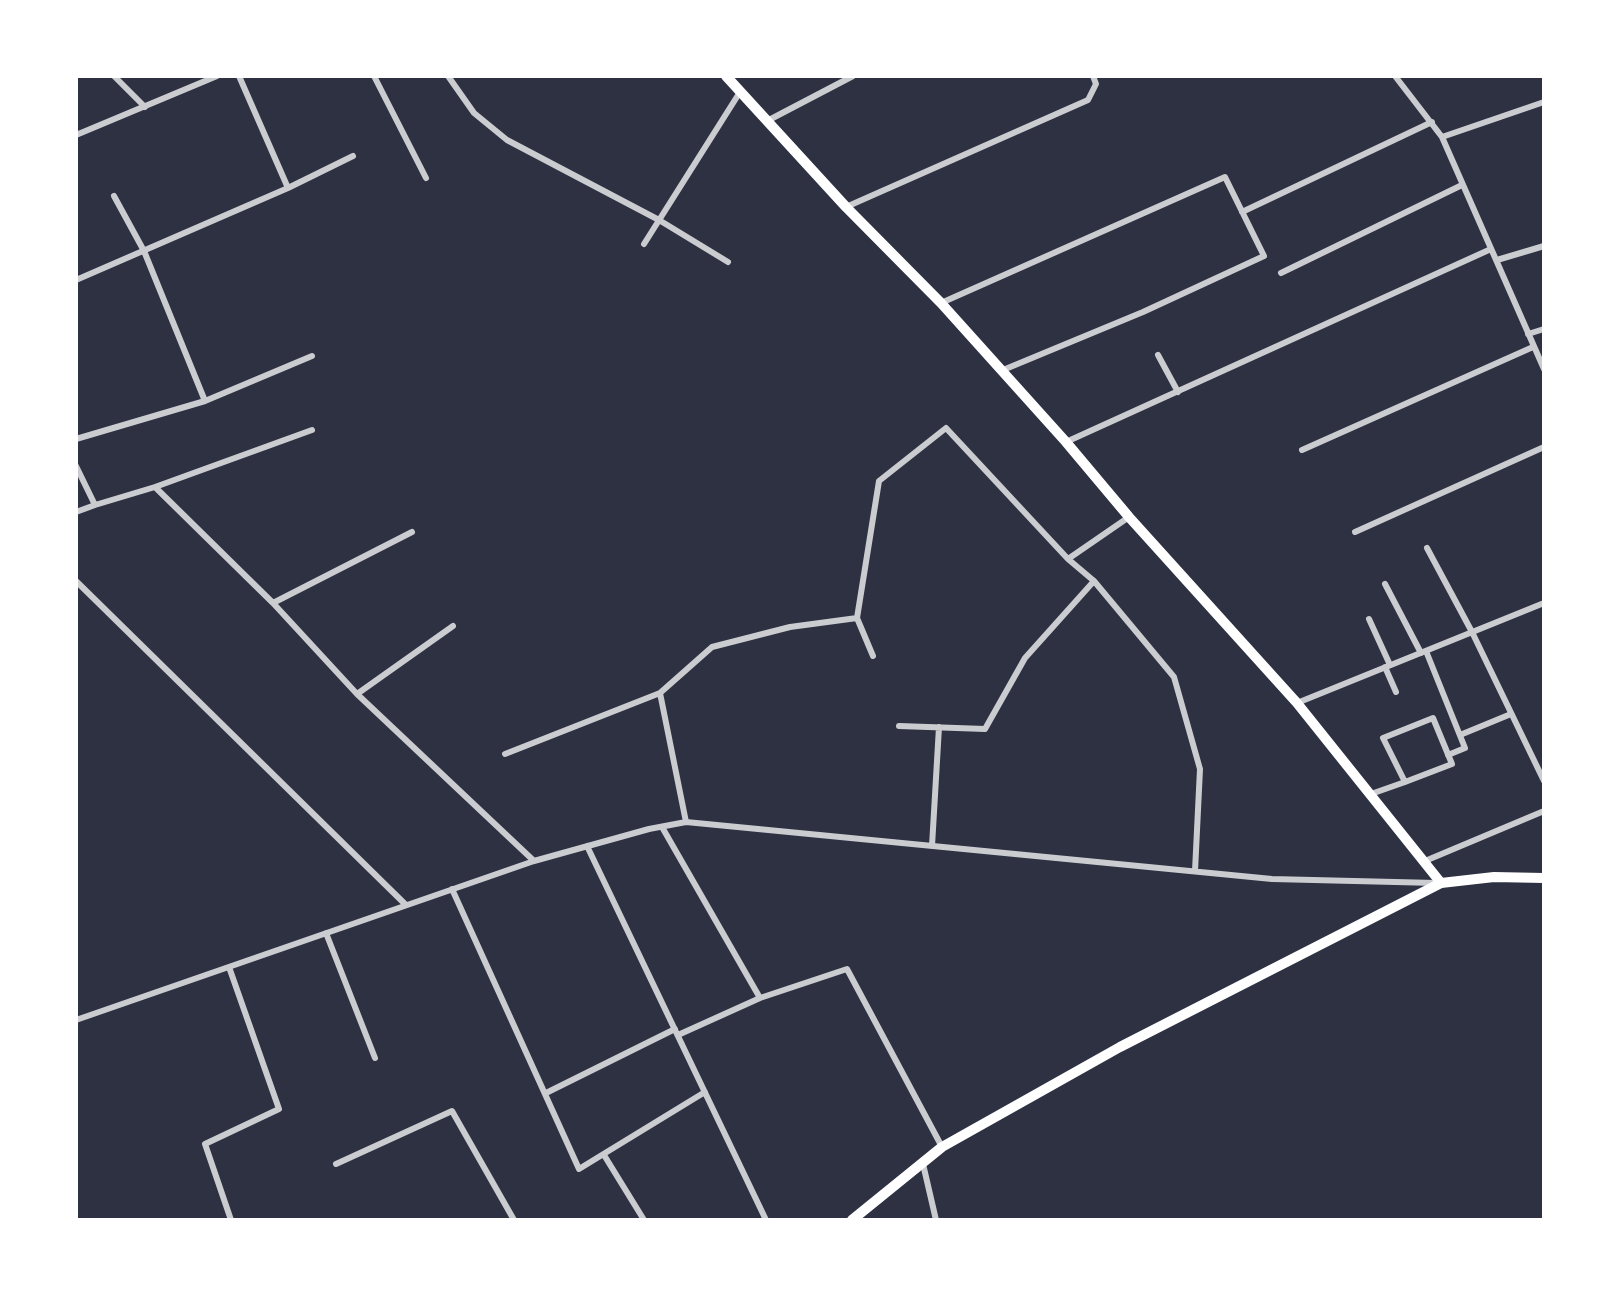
<!DOCTYPE html>
<html>
<head>
<meta charset="utf-8">
<style>
	body { margin:0 }
	#map { position:relative; width:1620px; height:1296px; overflow:hidden; background:#2d3142; font-family:Helvetica,sans-serif }
	canvas { display:block }
	.frame { position:absolute; inset:0; border:78px solid #fff; pointer-events:none }
</style>
</head>
<body>
<div id="map">
<canvas width="1620" height="1296"></canvas>
<div class="frame"></div>
</div>
<script>
const c = document.querySelector('canvas').getContext('2d');
c.lineJoin = 'round';
const shape = rows => new Path2D(rows.map(r => 'M' + r).join(''));
function trace(path, color, width, dash) { c.strokeStyle = color; c.lineWidth = width; c.lineCap = dash ? 'butt' : 'round'; c.setLineDash(dash || []); c.stroke(path); }
trace(shape([
	[114,76,145,107],
	[239,76,288,188],
	[374,76,426,178],
	[448,76,474,113,507,140,659,220,728,262],
	[1395,76,1442,137,1544,369],
	[767,121,853,76],
	[76,135,217,76],
	[1442,137,1544,102],
	[114,196,144,251,205,401],
	[846,207,1088,100,1096,84,1093,76],
	[1242,212,1432,122],
	[644,244,740,92],
	[1497,260,1544,246],
	[1281,273,1462,185],
	[76,280,288,188,353,156],
	[941,303,1225,177,1264,256,1143,312,1003,370],
	[1528,334,1544,329],
	[1158,355,1178,392],
	[76,439,205,401,312,356],
	[1066,442,1491,249],
	[1302,450,1533,347],
	[76,466,95,505,155,487,273,603,357,694,534,861],
	[155,487,312,430],
	[76,512,95,505],
	[1355,532,1544,447],
	[1427,548,1472,632,1544,781],
	[76,581,406,905],
	[1094,581,1174,677,1200,769,1195,871],
	[1385,584,1421,653],
	[273,603,412,532],
	[1369,619,1390,665],
	[1426,651,1465,748,1448,755],
	[873,656,857,618,879,481,946,428,1068,559,1129,517],
	[1385,667,1396,692],
	[357,694,453,626],
	[1297,703,1544,603],
	[899,726,985,729,1025,658,1094,581,1068,559],
	[1460,735,1511,714],
	[505,754,660,693],
	[1371,794,1405,782,1452,764,1433,718,1383,738,1405,782],
	[686,822,660,693,712,647,790,627,857,618],
	[662,827,760,998],
	[587,846,766,1220],
	[932,846,939,727],
	[1425,861,1544,811],
	[452,889,579,1169,705,1092],
	[326,933,375,1058],
	[229,967,279,1109,205,1144,231,1220],
	[76,1020,534,861,649,829,686,822,1272,879,1436,883],
	[678,1035,760,998,847,969,942,1147],
	[546,1093,675,1029],
	[604,1155,644,1220],
	[336,1164,452,1111,514,1220],
	[923,1164,936,1220]
]), '#caccd0', 6);
trace(shape([
	[726,76,846,207,941,303,1066,442,1129,517,1297,703,1441,883]
]), '#fff', 10);
trace(shape([
	[852,1220,942,1147,1120,1047,1441,883,1494,877,1544,878]
]), '#fff', 10);
</script>
</body>
</html>
